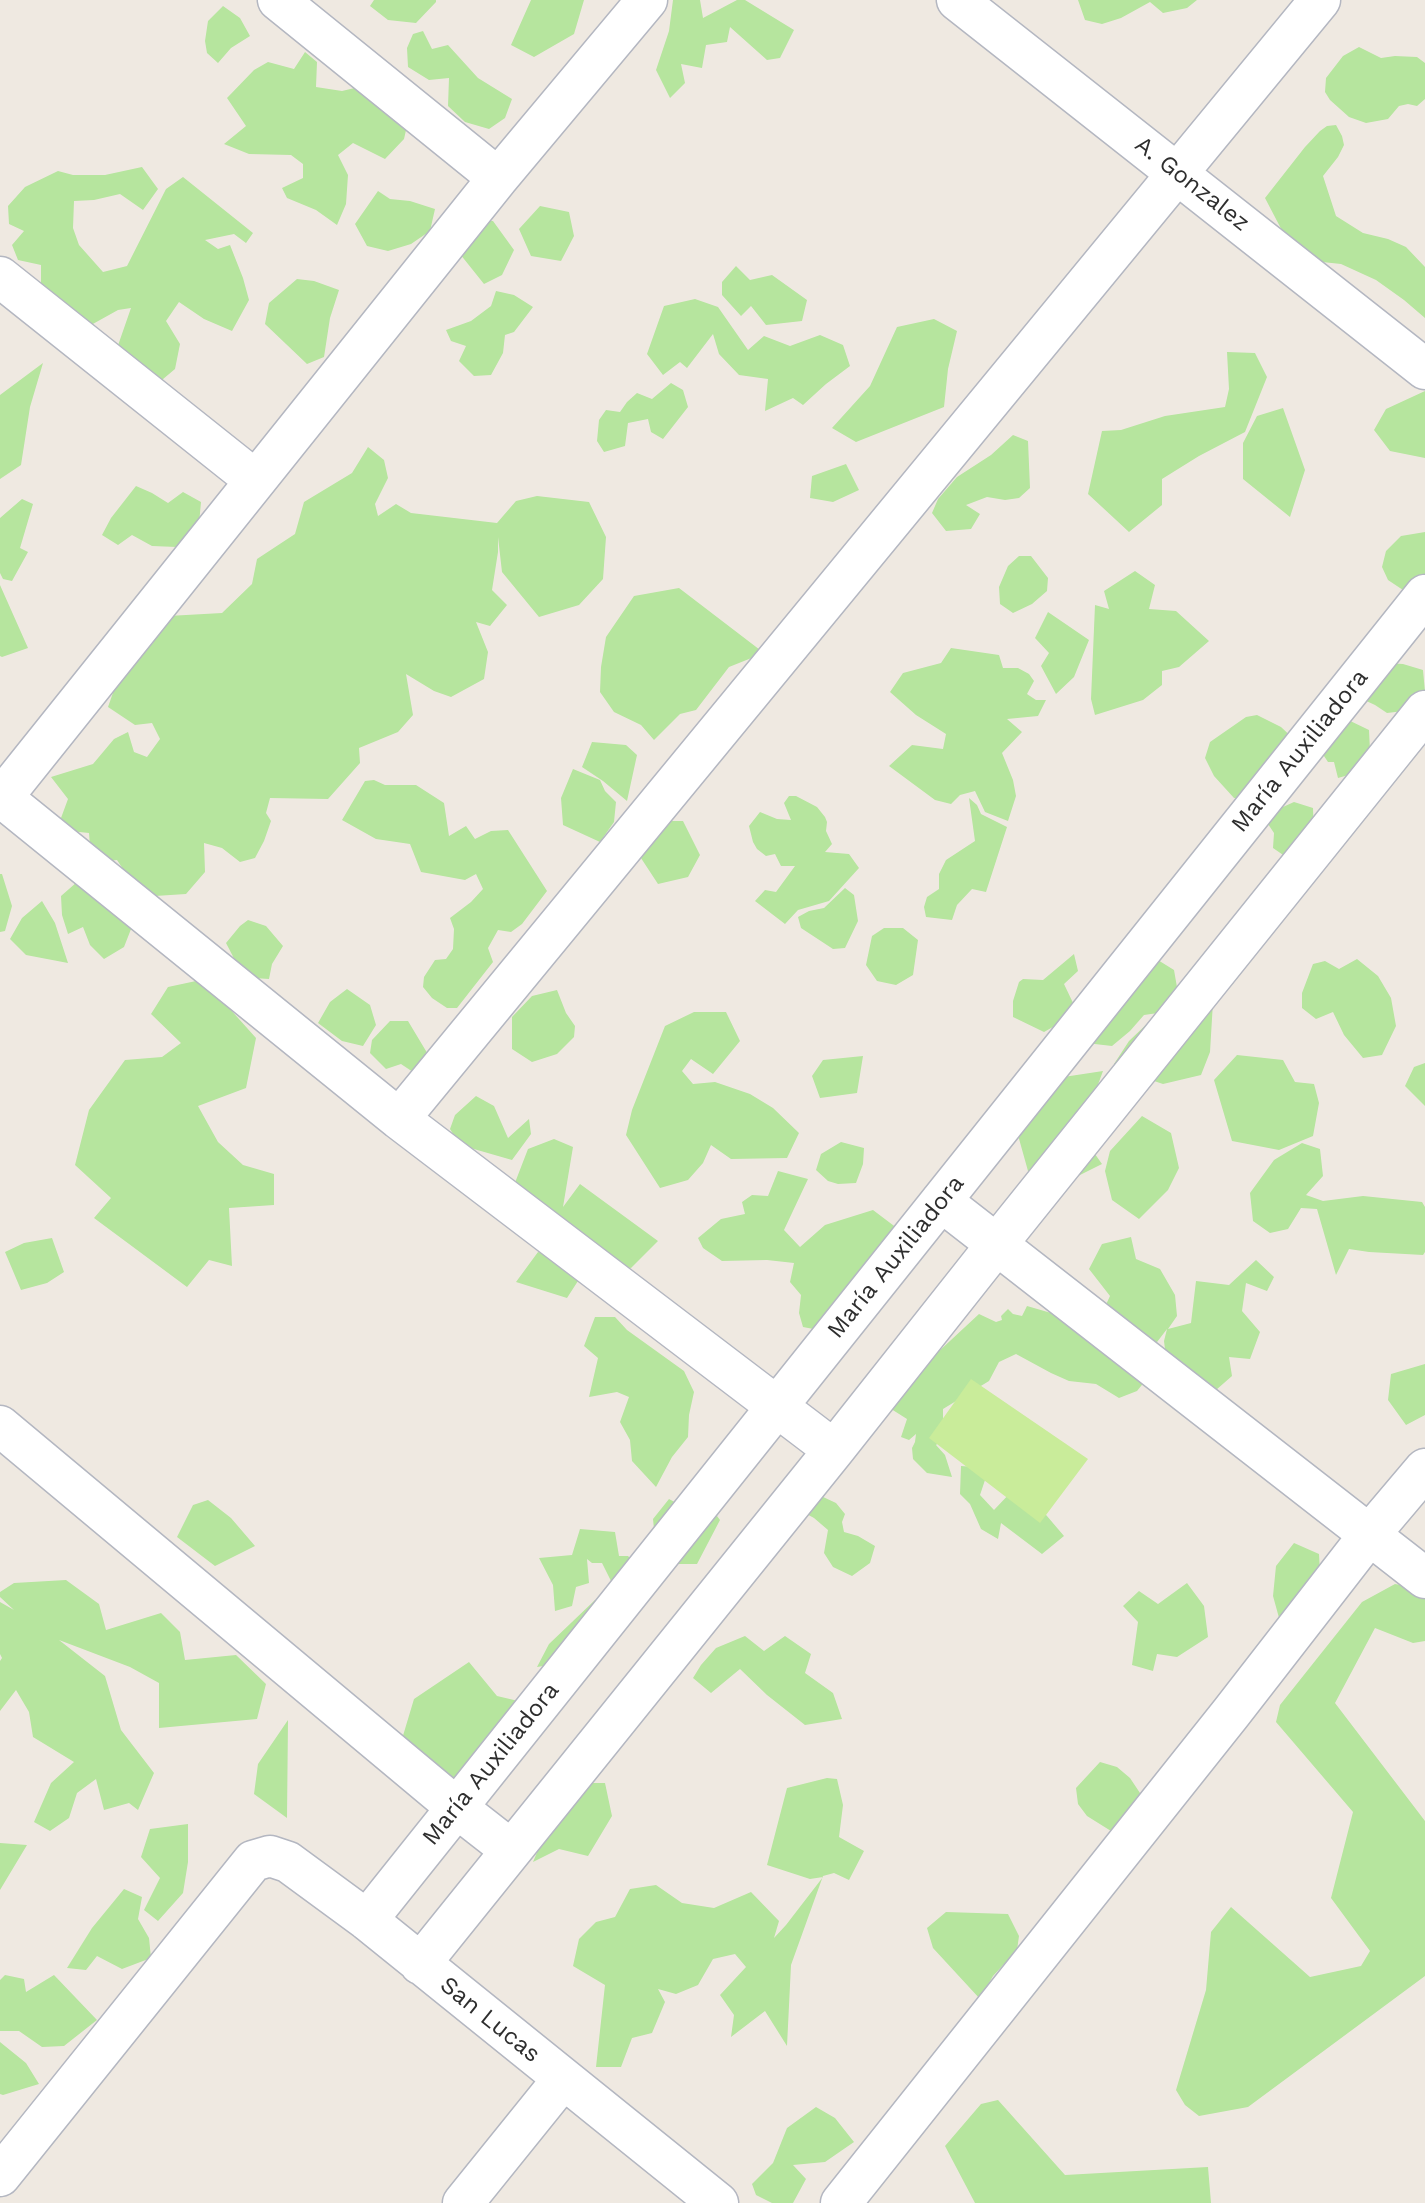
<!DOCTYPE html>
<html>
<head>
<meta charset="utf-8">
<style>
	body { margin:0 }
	canvas { display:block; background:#efe9e1 }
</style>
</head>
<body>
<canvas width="1425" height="2203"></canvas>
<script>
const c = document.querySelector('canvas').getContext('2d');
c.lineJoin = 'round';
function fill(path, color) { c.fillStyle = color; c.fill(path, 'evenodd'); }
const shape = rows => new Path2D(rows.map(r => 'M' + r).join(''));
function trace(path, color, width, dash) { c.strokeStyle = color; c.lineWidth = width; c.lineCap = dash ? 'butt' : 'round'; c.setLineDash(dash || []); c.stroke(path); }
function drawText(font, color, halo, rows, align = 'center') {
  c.font = font + ' "Work Sans",sans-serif'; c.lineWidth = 8; c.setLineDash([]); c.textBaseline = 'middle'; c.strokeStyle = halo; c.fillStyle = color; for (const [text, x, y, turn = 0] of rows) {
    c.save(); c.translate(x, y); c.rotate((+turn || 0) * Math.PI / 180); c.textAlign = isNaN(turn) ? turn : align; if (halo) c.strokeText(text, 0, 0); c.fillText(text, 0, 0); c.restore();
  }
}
fill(shape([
	[374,0,436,0,436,2,416,23,388,20,370,6],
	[531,0,584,0,574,34,534,57,511,45],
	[673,0,700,0,703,18,737,0,745,0,794,30,780,58,767,60,730,27,727,42,706,45,702,68,681,64,685,83,670,98,656,70,669,31],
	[1078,0,1197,0,1187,8,1163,13,1150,2,1121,18,1102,24,1085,20],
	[223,6,240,18,250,36,231,48,218,63,207,53,205,41,208,21],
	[423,31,432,49,448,45,478,78,512,99,505,118,489,129,465,122,448,106,449,78,429,80,408,67,407,48,413,34],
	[1359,47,1381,58,1395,56,1417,57,1425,63,1425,99,1417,106,1408,104,1399,106,1388,119,1366,123,1349,117,1330,100,1325,92,1326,78,1343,56],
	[305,52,317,62,316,87,342,91,363,86,407,126,404,139,385,159,353,143,338,155,348,175,346,204,337,225,316,210,287,198,282,188,303,178,303,164,291,155,249,154,224,144,246,126,227,98,254,70,268,62,294,69],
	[1336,125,1342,136,1344,145,1338,157,1323,176,1336,216,1363,233,1388,239,1406,247,1425,267,1425,318,1404,300,1376,280,1341,264,1313,261,1288,242,1265,198,1305,147,1320,131,1327,126],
	[142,167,158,189,143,210,120,194,94,200,74,201,73,228,79,245,103,272,127,266,166,189,183,177,253,233,246,243,234,234,205,240,218,249,230,245,243,278,249,300,232,331,204,319,179,302,166,321,180,344,175,369,150,390,115,354,131,308,118,310,91,325,41,300,41,265,18,260,12,245,24,231,9,224,8,206,25,187,58,171,73,175,105,175],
	[378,191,390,199,410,201,435,209,430,231,411,244,388,251,367,246,355,224],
	[540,206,569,212,574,236,561,261,531,256,519,229],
	[471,220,493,221,514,250,502,275,484,284,460,254],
	[736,266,750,280,772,275,807,300,802,321,766,325,751,306,741,316,722,295,722,282],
	[297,279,314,281,339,290,330,318,324,357,307,364,265,324,269,303],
	[496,291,514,295,533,307,514,332,505,335,503,353,491,375,474,376,459,361,466,346,451,341,446,330,471,321,491,306],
	[695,299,718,307,748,350,764,336,790,346,820,335,843,345,850,366,826,384,803,405,793,398,765,411,768,379,739,375,719,354,713,334,687,368,680,362,663,375,647,354,664,306],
	[934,319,957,331,948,369,944,407,856,442,832,428,870,386,897,327],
	[1227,352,1255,353,1267,377,1245,432,1199,456,1162,479,1162,505,1129,532,1088,494,1102,431,1121,430,1165,416,1225,407,1229,389],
	[43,363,30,407,21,465,0,479,0,395],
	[671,383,683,390,688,407,663,439,651,432,648,419,628,423,625,446,604,452,597,441,599,420,606,410,620,412,627,402,637,393,652,399],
	[1425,391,1425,458,1390,451,1374,430,1386,409],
	[1283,408,1305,470,1290,517,1243,479,1243,443,1257,416],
	[1013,435,1028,441,1030,488,1019,498,1005,500,987,497,966,505,980,514,971,529,946,531,932,513,938,499,957,477,991,455],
	[368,447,384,460,388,478,375,504,378,516,396,504,411,513,497,523,516,501,537,496,589,502,606,537,603,579,579,605,539,617,502,572,498,537,498,552,492,590,507,605,490,626,476,622,488,652,484,679,451,697,434,691,406,674,413,715,398,732,359,748,360,763,328,799,270,798,266,813,271,821,264,841,255,858,240,862,222,848,204,843,205,872,186,894,155,896,129,878,117,860,96,862,90,846,89,833,70,831,61,818,68,799,51,777,93,764,114,739,128,732,134,752,147,757,160,739,152,723,135,725,108,707,122,667,153,643,168,616,222,613,252,584,257,559,295,534,304,502,352,473],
	[846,464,859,490,833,502,810,498,812,476],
	[136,486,152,493,168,503,183,492,201,502,199,524,177,547,152,546,132,535,118,545,102,535,111,518],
	[22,499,33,504,20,548,28,552,12,581,3,579,0,573,0,518],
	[1425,532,1425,594,1403,590,1388,580,1382,567,1386,551,1401,536],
	[1019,556,1031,556,1048,578,1047,591,1032,604,1013,613,1000,604,999,587,1008,566],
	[1135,571,1155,585,1149,609,1176,611,1209,641,1179,667,1162,671,1162,685,1143,700,1095,715,1091,699,1095,605,1109,609,1104,591],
	[0,585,28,648,2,657,0,656],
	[679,588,764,653,729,667,696,710,680,714,654,740,641,725,614,712,600,692,601,667,606,637,634,596],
	[1048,612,1089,640,1074,677,1056,694,1041,666,1049,653,1035,638],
	[951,648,999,655,1003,668,1018,668,1029,674,1034,681,1027,694,1036,700,1046,700,1038,716,1007,719,1022,732,1002,753,1013,780,1016,796,1008,821,985,812,975,791,960,795,951,804,935,800,889,766,912,745,943,749,946,734,916,715,890,692,903,673,941,663],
	[1386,663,1403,664,1423,670,1425,692,1412,710,1387,713,1375,705,1362,699],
	[1257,715,1281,727,1297,742,1254,799,1234,798,1214,776,1205,758,1210,742,1246,717],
	[1342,717,1369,730,1370,751,1352,774,1338,778,1334,762,1328,762,1308,732],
	[592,742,626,745,637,755,627,801,603,781,582,767],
	[573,769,600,780,605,791,616,802,614,822,600,842,563,825,561,798],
	[374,780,385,785,416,785,444,803,449,836,466,826,475,839,491,831,508,830,547,891,522,924,511,932,498,930,488,948,493,962,457,1008,447,1008,432,998,423,987,424,977,435,960,446,959,453,949,454,929,450,918,471,902,483,889,476,874,465,880,421,872,410,844,376,839,342,820,365,781],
	[789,796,796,796,817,807,825,817,827,822,826,831,832,844,825,852,849,854,859,868,829,901,798,910,785,924,755,901,765,890,776,892,795,866,781,866,775,854,766,856,757,849,753,842,749,826,760,812,777,819,791,820,784,803],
	[969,798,977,805,981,814,1007,827,986,892,972,889,957,905,952,920,926,917,924,907,927,897,939,889,939,874,946,860,975,841],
	[1294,802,1313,808,1314,838,1292,861,1273,848,1274,833,1266,821,1274,811],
	[666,821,683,821,700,855,688,877,658,884,637,852],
	[0,874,2,874,12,906,5,931,0,932],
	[77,882,133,924,124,947,104,959,90,945,83,927,68,934,62,915,61,896],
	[845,888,854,895,858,921,845,948,833,949,801,928,798,917,809,911,824,908],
	[42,901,55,923,68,963,26,955,10,939,22,918],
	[248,920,266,926,283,946,272,964,269,979,254,978,239,968,226,943,240,926],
	[884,928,903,928,918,940,913,975,896,985,877,981,866,965,872,936],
	[1145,952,1174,970,1178,993,1172,1011,1144,1015,1130,1031,1112,1046,1086,1043],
	[1074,954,1078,971,1064,984,1074,1005,1060,1023,1044,1032,1013,1017,1013,1001,1019,982,1023,979,1043,980],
	[1357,959,1378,976,1391,998,1396,1026,1382,1055,1363,1058,1344,1035,1333,1012,1316,1019,1302,1008,1302,993,1313,964,1325,961,1339,969],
	[196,981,230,1009,256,1038,246,1088,198,1106,218,1142,243,1165,274,1174,274,1205,229,1208,232,1266,209,1260,187,1287,94,1218,111,1198,75,1165,89,1110,125,1060,162,1057,181,1043,151,1014,168,987],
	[347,989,370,1005,376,1025,363,1046,342,1041,318,1023,330,1002],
	[557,990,566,1013,575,1026,574,1037,557,1054,532,1062,512,1049,512,1017,532,996],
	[1213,1002,1210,1052,1201,1075,1163,1084,1145,1078,1115,1078,1114,1064,1129,1041,1153,1018],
	[694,1012,726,1012,740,1041,713,1074,691,1059,682,1071,693,1084,715,1082,750,1094,773,1108,799,1133,787,1158,731,1159,711,1145,703,1163,688,1180,660,1188,626,1135,632,1110,665,1026],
	[390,1021,408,1021,429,1056,419,1076,401,1064,386,1069,370,1053,372,1040],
	[1237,1055,1283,1060,1295,1082,1314,1084,1319,1103,1313,1136,1279,1150,1232,1141,1214,1080],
	[863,1056,857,1093,820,1098,812,1076,823,1060],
	[1425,1063,1425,1106,1405,1086,1414,1067],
	[1103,1071,1080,1133,1102,1164,1076,1177,1050,1183,1028,1171,1016,1128,1057,1078],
	[476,1096,494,1106,508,1138,529,1119,531,1134,512,1160,460,1145,450,1129,455,1115],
	[1142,1116,1171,1133,1179,1168,1168,1190,1139,1219,1112,1200,1105,1171,1110,1151],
	[554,1139,573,1147,563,1207,580,1184,658,1241,631,1268,577,1259,511,1193,528,1149],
	[841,1142,864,1148,863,1164,856,1183,838,1184,828,1181,816,1170,821,1154],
	[1302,1143,1320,1149,1323,1176,1306,1195,1323,1201,1363,1196,1422,1202,1425,1207,1425,1252,1423,1255,1369,1252,1349,1249,1336,1275,1317,1209,1301,1208,1288,1229,1270,1233,1253,1221,1250,1193,1274,1160],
	[778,1171,808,1179,784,1230,800,1247,825,1225,873,1210,910,1238,855,1337,803,1327,799,1313,801,1295,790,1282,794,1263,767,1260,722,1261,703,1248,698,1238,721,1219,745,1214,742,1202,752,1195,768,1196],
	[1131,1237,1136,1259,1160,1269,1175,1295,1177,1316,1168,1329,1191,1323,1196,1281,1229,1285,1256,1260,1274,1277,1267,1291,1246,1283,1242,1311,1260,1332,1250,1359,1229,1357,1232,1376,1200,1404,1170,1389,1164,1341,1167,1329,1141,1363,1150,1375,1137,1391,1119,1398,1096,1384,1069,1381,1051,1373,1016,1354,999,1362,989,1381,943,1409,943,1438,936,1445,945,1455,952,1477,927,1473,913,1459,912,1448,915,1442,916,1434,909,1440,901,1437,907,1419,888,1407,895,1392,979,1314,996,1322,1002,1320,1001,1316,1008,1309,1013,1314,1022,1316,1027,1306,1058,1315,1103,1311,1110,1296,1089,1269,1102,1244],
	[52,1238,64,1272,47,1283,21,1290,5,1252,24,1243],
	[538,1252,587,1267,567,1298,516,1282],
	[595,1317,615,1317,627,1330,684,1371,694,1392,689,1415,688,1437,672,1457,656,1487,632,1461,630,1440,620,1422,629,1397,617,1392,589,1397,598,1358,584,1346],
	[1425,1364,1425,1415,1406,1425,1388,1400,1391,1374],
	[961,1466,989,1468,980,1495,994,1510,1012,1491,1041,1509,1064,1536,1042,1554,1001,1523,998,1539,981,1529,970,1504,960,1494],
	[821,1496,836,1503,845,1514,842,1522,844,1532,858,1536,875,1546,870,1563,852,1576,833,1567,824,1553,828,1530,814,1518,803,1512],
	[669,1499,691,1511,708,1504,720,1520,697,1564,676,1564,655,1539,653,1519],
	[208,1500,231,1518,255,1546,215,1566,177,1537,193,1505],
	[580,1529,615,1532,619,1556,628,1556,635,1563,614,1587,602,1563,592,1563,587,1559,589,1583,576,1587,572,1606,555,1611,553,1585,539,1558,572,1555],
	[1294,1543,1319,1554,1321,1591,1281,1625,1273,1596,1276,1566],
	[66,1580,99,1604,106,1630,161,1613,180,1632,185,1660,236,1655,266,1684,257,1719,159,1728,159,1683,130,1667,59,1640,105,1676,121,1730,154,1773,138,1810,129,1803,104,1810,96,1779,77,1793,69,1818,50,1831,34,1822,51,1783,74,1762,33,1737,29,1712,16,1690,0,1711,0,1661,2,1658,0,1654,0,1602,14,1610,0,1597,0,1592,14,1583],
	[1187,1583,1204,1606,1208,1637,1177,1657,1157,1654,1153,1671,1132,1665,1138,1622,1123,1606,1139,1591,1158,1604],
	[1395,1584,1425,1589,1425,1641,1413,1643,1375,1628,1335,1703,1425,1821,1425,1976,1248,2107,1199,2116,1185,2105,1176,2090,1206,1990,1211,1932,1231,1907,1310,1977,1361,1966,1370,1951,1331,1898,1353,1812,1276,1722,1280,1705,1362,1602],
	[608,1597,617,1622,606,1653,583,1643,586,1659,537,1667,549,1644,595,1600],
	[745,1636,764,1651,785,1636,811,1654,805,1673,833,1693,842,1719,805,1725,767,1695,740,1669,711,1693,693,1678,701,1665,716,1648],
	[469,1662,497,1696,531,1704,468,1809,402,1739,414,1699],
	[288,1720,287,1818,254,1794,258,1764],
	[1100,1762,1117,1767,1130,1778,1142,1796,1127,1824,1111,1831,1087,1816,1078,1804,1076,1788],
	[827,1778,837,1779,843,1805,839,1837,864,1851,849,1880,834,1873,823,1876,791,1965,787,2046,765,2011,731,2037,734,2015,720,1995,746,1967,735,1954,713,1959,698,1985,676,1994,658,1989,665,2002,652,2033,632,2038,621,2067,596,2067,605,1985,573,1966,579,1939,596,1922,615,1917,630,1889,656,1885,682,1903,714,1908,751,1892,779,1921,774,1938,786,1925,823,1877,810,1879,767,1865,787,1788],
	[566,1783,605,1783,612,1816,588,1856,559,1849,533,1862],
	[188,1824,188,1862,183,1893,158,1921,144,1910,160,1878,141,1857,150,1829],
	[0,1843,27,1845,0,1890],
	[124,1889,142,1897,138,1919,149,1938,151,1958,122,1969,97,1956,86,1970,67,1968,92,1928],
	[946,1912,1008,1914,1019,1936,1017,1950,993,1976,980,1999,933,1948,927,1928],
	[5,1975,24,1979,26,1992,54,1975,97,2020,64,2046,42,2047,19,2031,0,2031,0,1980],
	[0,2042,26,2063,39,2084,3,2095,0,2094],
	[998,2100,1065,2175,1208,2167,1211,2203,975,2203,945,2146,981,2104],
	[816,2107,835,2118,854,2142,825,2162,793,2165,806,2179,793,2203,772,2203,756,2195,752,2184,773,2163,787,2128]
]), '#b6e59e');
fill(shape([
	[971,1379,1088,1459,1040,1523,929,1438]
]), '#c9ec9a');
const minor = shape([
	[278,0,498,178],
	[957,0,1425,369],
	[0,277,255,480],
	[0,796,399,1119,834,1450],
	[0,800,498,178,647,0],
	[399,1119,1320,0],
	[941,1201,1425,1578],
	[0,1426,456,1807,511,1850],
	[367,1920,1425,595],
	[420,1964,834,1450,997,1244,1425,711],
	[0,2176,253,1861,270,1856,288,1862,367,1920,718,2203],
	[463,2203,563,2079],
	[841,2203,1231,1713,1370,1534,1425,1469]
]);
trace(minor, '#b4b7c1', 43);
trace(minor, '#fff', 40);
drawText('24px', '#2e2e2e', '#fff', [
	["A. Gonzalez",1192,184,38],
	["María Auxiliadora",1300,751,-51],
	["María Auxiliadora",896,1257,-51],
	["María Auxiliadora",491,1764,-51],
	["San Lucas",490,2020,39]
]);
</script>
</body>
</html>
